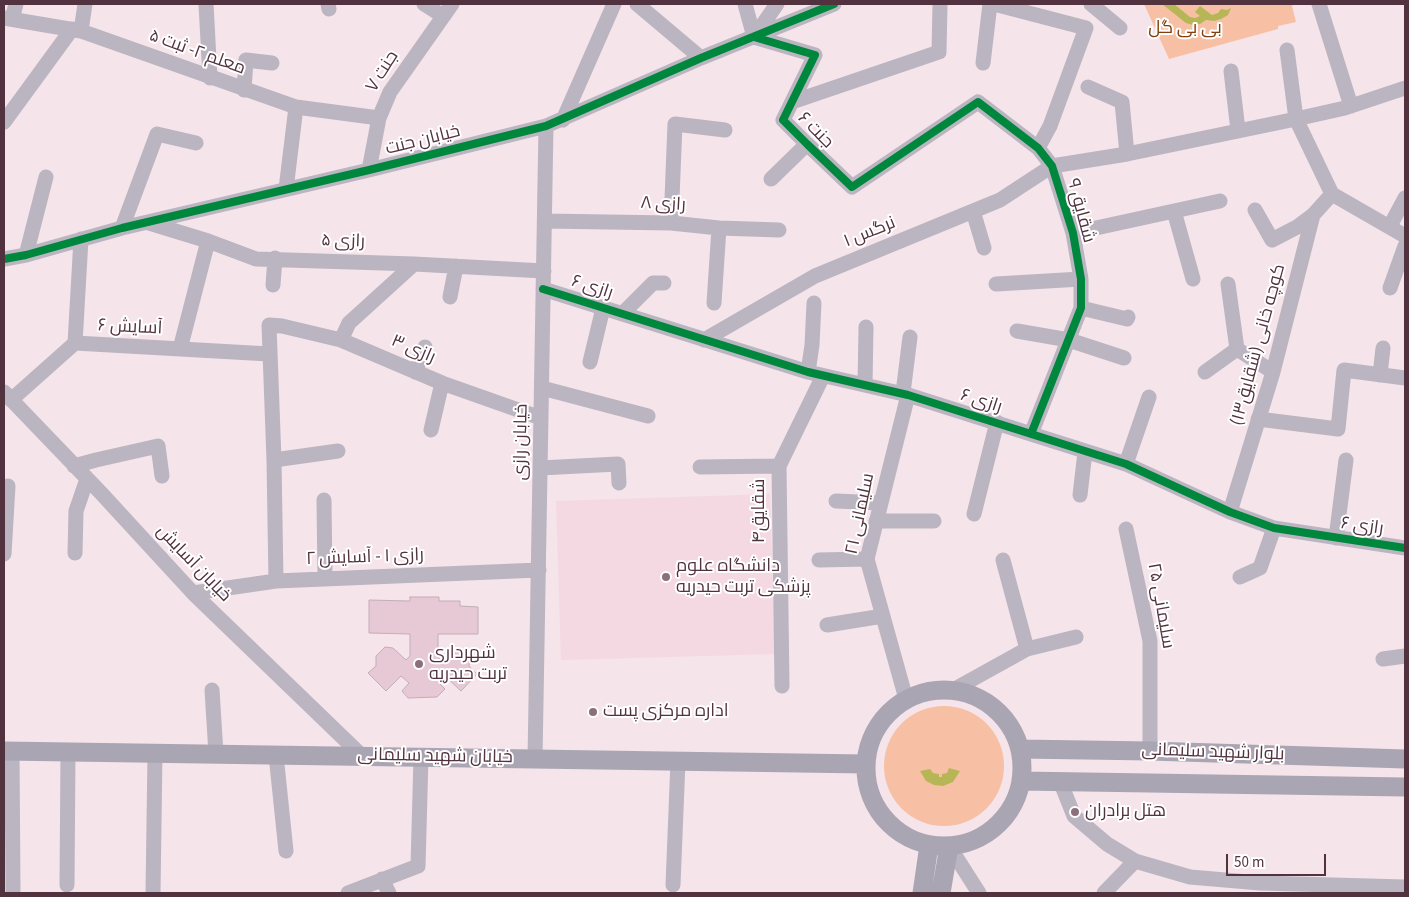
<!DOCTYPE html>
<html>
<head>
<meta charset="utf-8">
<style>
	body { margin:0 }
	#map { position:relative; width:1409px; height:897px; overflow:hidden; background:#f5e4ea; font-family:"Source Sans 3",sans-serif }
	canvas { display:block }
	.frame { position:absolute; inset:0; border:5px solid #52323f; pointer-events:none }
	.scale { position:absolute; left:1226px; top:854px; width:100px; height:22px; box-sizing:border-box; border:2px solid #52323f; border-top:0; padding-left:6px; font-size:15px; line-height:18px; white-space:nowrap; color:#52323f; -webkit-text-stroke:4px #fff; paint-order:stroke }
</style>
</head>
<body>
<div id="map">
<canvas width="1409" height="897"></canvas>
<div class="frame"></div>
<div class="scale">50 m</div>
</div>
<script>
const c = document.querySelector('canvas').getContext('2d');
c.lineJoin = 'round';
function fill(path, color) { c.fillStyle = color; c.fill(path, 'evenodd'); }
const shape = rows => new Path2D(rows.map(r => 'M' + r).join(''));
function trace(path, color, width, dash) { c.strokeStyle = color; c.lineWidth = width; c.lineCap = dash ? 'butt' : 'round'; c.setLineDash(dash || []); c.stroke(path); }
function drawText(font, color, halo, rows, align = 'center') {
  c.font = font + ' "Source Sans 3",Cairo,sans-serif'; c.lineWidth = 4; c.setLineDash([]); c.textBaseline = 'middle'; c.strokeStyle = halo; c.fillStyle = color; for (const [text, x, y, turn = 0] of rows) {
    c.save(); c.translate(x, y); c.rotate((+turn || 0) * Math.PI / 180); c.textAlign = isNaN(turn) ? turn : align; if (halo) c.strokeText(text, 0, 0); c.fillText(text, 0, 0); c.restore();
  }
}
fill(shape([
	[770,494,775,654,561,660,556,501]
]), '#f4d9e3');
fill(shape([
	[1144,4,1293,4,1292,6,1296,22,1278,26,1278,29,1169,59],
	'884 766a60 60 0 1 1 120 0a60 60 0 1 1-120 0Z'
]), '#f7c0a4');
fill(shape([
	[1162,4,1174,4,1190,17,1195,18,1200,16,1195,12,1200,6,1212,15,1218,13,1221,9,1227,10,1231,8,1228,15,1221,19,1214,21,1206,20,1200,24,1193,25,1186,23],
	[949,768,960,771,953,782,943,786,934,785,926,781,920,771,930,769,933,773,939,774,939,777,942,777,942,774,947,773]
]), '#b7b657');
const building = shape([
	[410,597,439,597,439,601,460,601,460,606,478,607,478,634,438,634,438,657,442,661,452,650,460,649,470,659,469,666,477,674,461,691,445,676,439,683,445,689,437,697,408,698,402,691,409,683,401,676,386,691,368,673,376,666,376,656,385,647,393,648,406,660,410,656,410,634,369,633,369,600,410,601,410,597]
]);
fill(building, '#e6c9d5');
trace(building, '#c3adb6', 1);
trace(shape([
	[206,4,210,78],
	[328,4,329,9],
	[424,4,443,16],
	[637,4,701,58],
	[745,4,754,37],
	[994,4,1086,28,1050,126,1038,148],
	[1091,4,1120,28],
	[1319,4,1351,106],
	[4,18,81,31,296,107,379,118],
	[12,19,16,4],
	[81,31,85,4],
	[754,37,815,55,783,120,807,144,852,187,978,102,1038,148,1052,166,1073,233,1081,279,1081,308,1031,434],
	[754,37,777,4],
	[1287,50,1296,119,1332,194,1405,236],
	[983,63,990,4],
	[1231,71,1238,130],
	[1088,87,1122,102,1127,154],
	[244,90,246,60,272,63],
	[792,102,939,52,940,4],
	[563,120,614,4],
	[4,122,72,29],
	[369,170,379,118,390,92,452,4],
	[771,179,807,144],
	[286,189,296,107],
	[1255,210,1272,240,1297,227,1313,215],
	[973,211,984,248],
	[1174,211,1193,279],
	[545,221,671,223,719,228,779,230],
	[149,223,208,241,256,259,414,264,544,271],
	[671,223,675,124,725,130],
	[1390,226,1405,198],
	[122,228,157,134,196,143],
	[1073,233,1220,201],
	[26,255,46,177],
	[4,259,26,255,122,228,369,170,546,126,701,58,834,4],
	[996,284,1081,279],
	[1228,284,1237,349],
	[273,285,275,258],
	[1390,288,1405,246],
	[543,289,808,372,908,395,1126,464,1230,512,1274,528,1405,548],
	[450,297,456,266],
	[714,303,719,228],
	[1081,308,1127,319,1128,317],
	[622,314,653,283,664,283],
	[1017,331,1069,340,1124,358],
	[341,340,349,323,414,264],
	[704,340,815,276,1000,200,1052,166,1127,154,1296,119,1345,108,1405,88],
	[75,343,81,239],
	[180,349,208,241],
	[590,362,603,308],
	[415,372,425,347],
	[808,372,812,345,814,303],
	[1205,372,1237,349,1273,372],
	[1380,375,1383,348],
	[865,385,866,327],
	[542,388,648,416],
	[4,392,101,493,193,593,362,756],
	[903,393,910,337],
	[11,400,75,343,269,354],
	[1258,419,1338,429,1344,370,1405,378],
	[431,430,442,383],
	[274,460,338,451],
	[1126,464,1149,397],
	[74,466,96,460,158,446,162,476],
	[700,467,779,466],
	[540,468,618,464,619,483],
	[1080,495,1085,452],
	[324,500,325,578],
	[836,501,881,503],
	[1230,512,1273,372,1313,215,1332,194],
	[974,514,997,422],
	[876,521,934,521],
	[1126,529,1150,641,1150,751],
	[1336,538,1346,460],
	[75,553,76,511,87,479],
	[4,554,8,486],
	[819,560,867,559],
	[1003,560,1027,649],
	[1240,577,1260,568,1274,528],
	[276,581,274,460,269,325,282,326,341,340,442,383,541,418],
	[193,593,276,581,539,570],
	[827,625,883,616],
	[1383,659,1405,656],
	[782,686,779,466,823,376],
	[212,690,216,754],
	[953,690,1027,649,1076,637],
	[906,699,867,559,908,395],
	[12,751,13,893],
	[276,755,286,851],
	[535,759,546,126],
	[1060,781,1074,816,1107,844,1135,861,1190,877,1260,883,1405,887],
	[949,846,979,893],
	[382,879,389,893],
	[67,885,68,752],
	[673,885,678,761],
	[153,893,155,753],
	[348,893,418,866,421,757],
	[1104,893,1135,861]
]), '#bab5c0', 15);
trace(shape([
	'866 768a78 78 0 1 1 156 0a78 78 0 1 1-156 0Z',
	[1020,749,1150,751,1405,759],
	[4,751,865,764],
	[1021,781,1405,787],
	[922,893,929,845],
	[941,893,949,846]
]), '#aaa5b2', 19);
trace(shape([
	[754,37,815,55,783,120,807,144,852,187,978,102,1038,148,1052,166,1073,233,1081,279,1081,308,1031,434],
	[4,259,26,255,122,228,369,170,546,126,701,58,834,4],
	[543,289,808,372,908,395,1126,464,1230,512,1274,528,1405,548]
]), '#00873e', 8);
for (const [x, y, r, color] of [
	[666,577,5,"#8b707b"],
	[419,664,5,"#8b707b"],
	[593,712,5,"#8b707b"],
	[1075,812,5,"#8b707b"]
]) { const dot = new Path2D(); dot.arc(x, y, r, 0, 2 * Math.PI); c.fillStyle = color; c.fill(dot); trace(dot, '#fff', 2); }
drawText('18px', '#80400d', '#fff', [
	["بی بی گل",1185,29]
]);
drawText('18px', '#52323f', '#fff', [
	["معلم ۲- ثبت ۵",197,53,20],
	["جنت ۷",383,72,-58],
	["جنت ۶",815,131,45],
	["خیابان جنت",423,141,-14],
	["رازی ۸",663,205,3],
	["شقایق ۹",1080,211,75],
	["نرگس ۱",870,233,-22],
	["رازی ۵",343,242,2],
	["رازی ۶",592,288,18],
	["آسایش ۶",130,328,3],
	["کوچه خانی (شقایق۱۳)",1259,345,-75],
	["رازی ۳",413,350,23],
	["رازی ۶",981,402,18],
	["خیابان رازی",522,442,-89],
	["شقایق۴",760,511,-90],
	["سلیمانی ۲۱",861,514,-78],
	["رازی ۶",1362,527,8],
	["رازی ۱ - آسایش ۲",365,558,-2],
	["خیابان آسایش",193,564,46],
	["سلیمانی ۲۵",1160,606,80],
	["بلوار شهید سلیمانی",1213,753,2],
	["خیابان شهید سلیمانی",435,757,1]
]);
drawText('18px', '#52323f', '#fff', [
	["دانشگاه علوم",676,567],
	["پزشکی تربت حیدریه",676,588],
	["شهرداری",429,654],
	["تربت حیدریه",429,675],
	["اداره مرکزی پست",603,712],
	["هتل برادران",1085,812]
], 'left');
</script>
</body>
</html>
